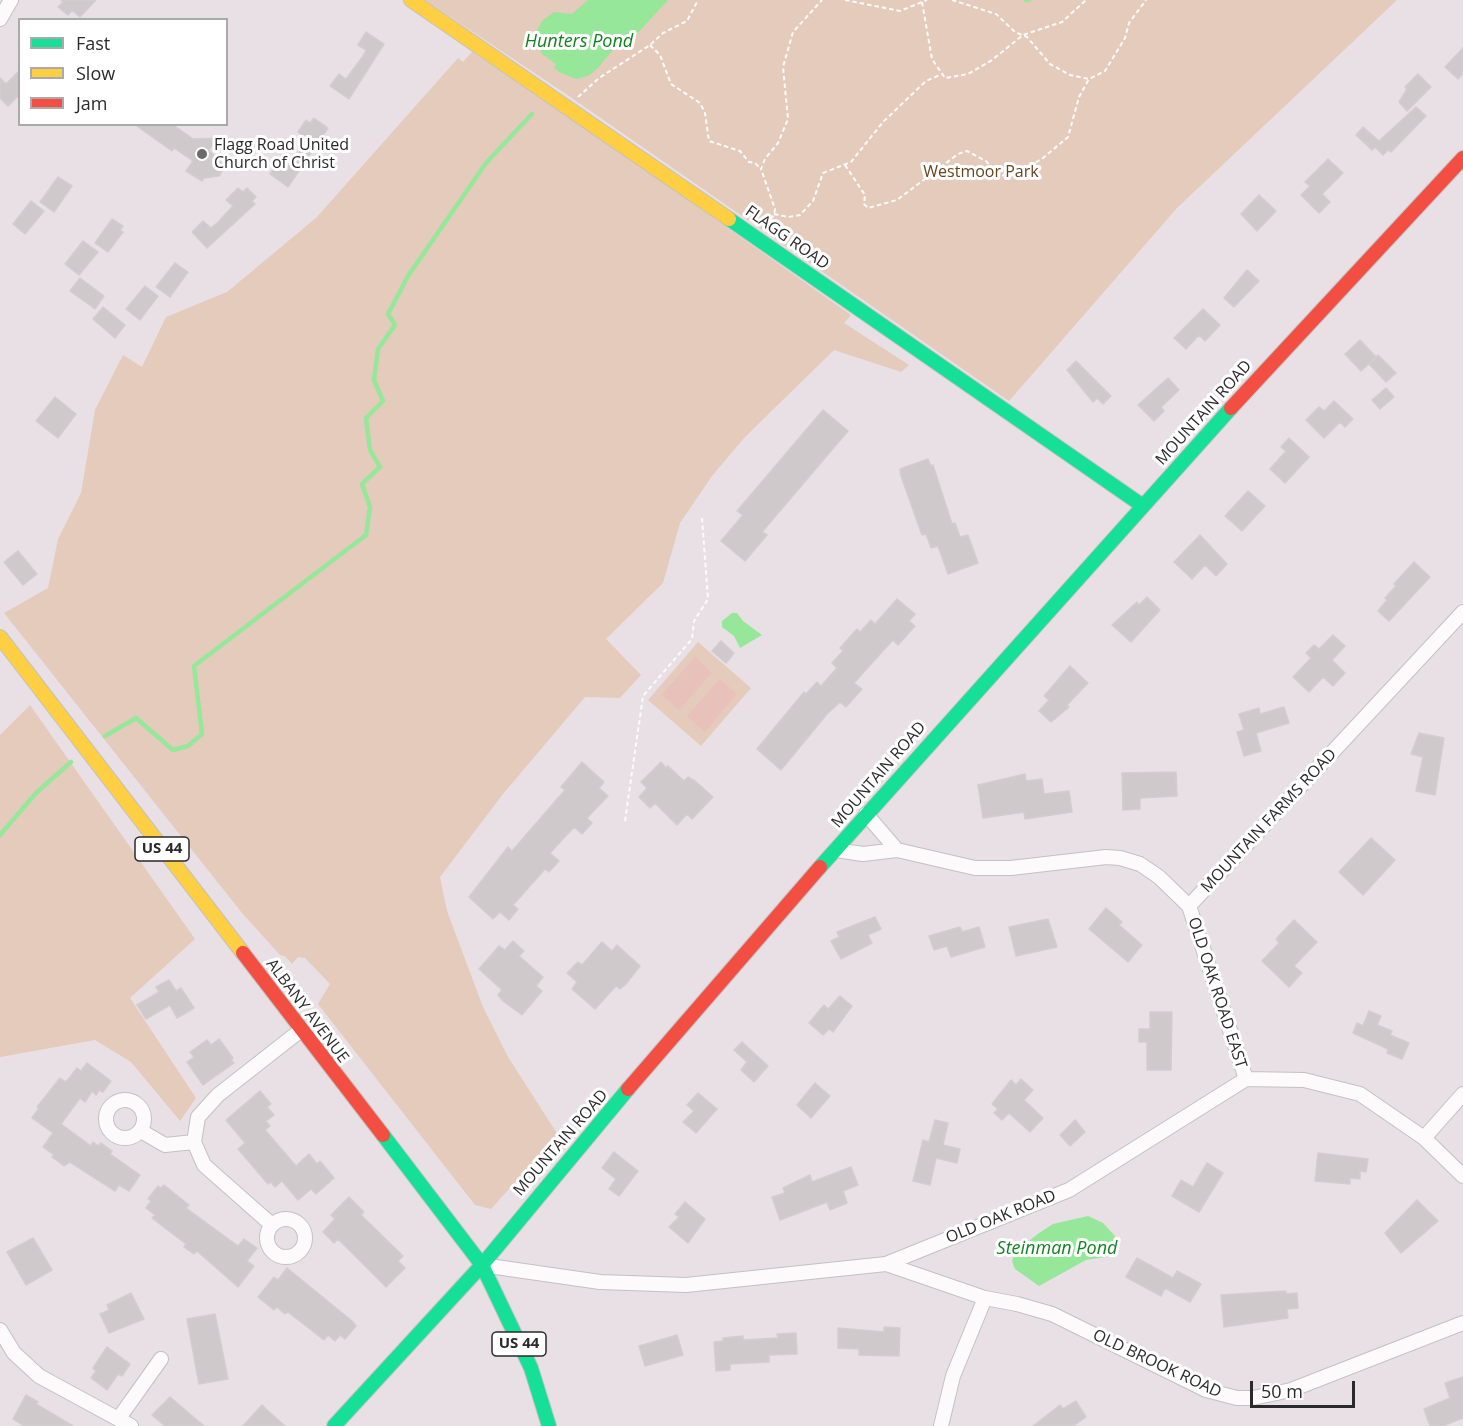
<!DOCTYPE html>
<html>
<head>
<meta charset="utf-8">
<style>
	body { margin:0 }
	#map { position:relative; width:1463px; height:1426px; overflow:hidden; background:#e8e0e5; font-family:"Open Sans",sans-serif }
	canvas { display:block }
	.legend { position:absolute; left:18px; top:18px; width:210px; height:108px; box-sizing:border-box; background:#fff; border:2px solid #aaa; margin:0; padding:8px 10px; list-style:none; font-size:18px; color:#2a2a2a }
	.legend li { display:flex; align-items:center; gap:12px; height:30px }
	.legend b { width:30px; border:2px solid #aaa }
	.scale { position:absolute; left:1250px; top:1381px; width:105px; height:27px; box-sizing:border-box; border:3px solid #2a2a2a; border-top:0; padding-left:8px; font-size:18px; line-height:21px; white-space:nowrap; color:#2a2a2a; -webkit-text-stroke:4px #fff; paint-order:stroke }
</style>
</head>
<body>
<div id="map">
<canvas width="1463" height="1426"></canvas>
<ul class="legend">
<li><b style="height:8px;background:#16e098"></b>Fast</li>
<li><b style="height:8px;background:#ffcf43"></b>Slow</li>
<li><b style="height:8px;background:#f24e42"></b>Jam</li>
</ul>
<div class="scale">50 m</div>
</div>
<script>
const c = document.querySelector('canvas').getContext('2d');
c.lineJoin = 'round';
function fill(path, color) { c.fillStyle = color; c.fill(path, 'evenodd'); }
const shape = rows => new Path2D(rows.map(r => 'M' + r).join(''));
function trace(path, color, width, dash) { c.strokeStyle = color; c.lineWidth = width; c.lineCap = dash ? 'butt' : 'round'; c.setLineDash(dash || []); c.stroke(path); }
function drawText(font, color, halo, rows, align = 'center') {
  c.font = font + ' "Open Sans",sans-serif'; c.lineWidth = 6; c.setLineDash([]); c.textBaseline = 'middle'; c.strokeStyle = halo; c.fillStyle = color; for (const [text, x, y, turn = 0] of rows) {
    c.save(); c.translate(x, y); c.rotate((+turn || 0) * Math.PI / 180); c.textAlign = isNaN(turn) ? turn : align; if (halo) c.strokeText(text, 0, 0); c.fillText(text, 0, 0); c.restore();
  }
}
fill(shape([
	[425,0,1397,0,1177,208,1009,401,566,94],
	[472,52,620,152,851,315,844,323,909,365,901,372,834,350,745,437,712,476,680,523,663,583,606,639,641,675,620,698,585,697,503,794,440,877,447,911,483,1007,508,1057,560,1138,537,1168,526,1170,491,1209,475,1205,318,1004,330,984,305,958,298,957,292,964,285,956,280,955,242,913,4,613,48,588,58,539,81,493,95,410,123,355,142,367,166,317,227,292,317,217,458,58,463,62],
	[698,642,751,688,701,746,648,700],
	[30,705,195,939,130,998,196,1098,180,1121,131,1062,95,1040,0,1057,0,735]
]), '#e4cbbc');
fill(shape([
	[695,657,712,673,679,710,662,695],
	[720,679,737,694,705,732,687,716]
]), '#e8c1ba');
fill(shape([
	[588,0,668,0,634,37,612,51,597,69,588,76,576,79,561,73,554,68,556,64,542,54,537,45,537,30,543,20,554,12,572,14],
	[732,613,737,613,743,621,762,635,740,648,734,636,722,627,722,621],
	[1088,1216,1103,1223,1115,1236,1117,1246,1112,1256,1086,1260,1039,1286,1015,1269,1012,1261,1016,1251,1039,1233,1053,1224]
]), '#96e799');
trace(shape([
	[1026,0,1029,0],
	[105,736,136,718,173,750,188,746,202,734,194,666,366,535,370,507,362,484,380,467,370,450,366,418,383,401,374,380,378,349,395,325,388,314,408,276,486,163,532,114],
	[0,835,36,793,71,762]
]), '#96e799', 4.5);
const building = shape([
	[61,0,96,0,80,17,72,10,68,15,58,7,63,2,61,0],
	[366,32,384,44,349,99,330,86,339,74,346,79,363,56,366,50,358,45,366,32],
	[1463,48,1463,74,1458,79,1445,67,1463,48],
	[20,70,20,94,8,106,0,98,0,78,6,84,20,70],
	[1418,74,1431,87,1407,111,1399,102,1407,89,1405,87,1418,74],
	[1416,107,1426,116,1391,152,1388,150,1383,155,1375,147,1372,150,1356,135,1363,127,1379,141,1416,107],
	[314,118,328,128,288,187,270,174,279,161,288,167,304,146,302,144,306,138,298,132,306,120,310,123,314,118],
	[134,124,172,124,193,139,219,138,209,150,225,166,219,176,204,178,202,181,186,171,193,161,174,148,172,151,134,124],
	[1328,159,1343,173,1322,194,1330,202,1319,213,1301,195,1310,186,1305,182,1328,159],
	[58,177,72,186,54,212,40,202,58,177],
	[238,188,243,192,247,188,256,197,252,201,255,204,207,248,192,232,203,221,211,228,217,223,233,206,226,200,238,188],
	[1259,195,1276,211,1257,231,1241,214,1259,195],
	[31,201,44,211,25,234,13,224,31,201],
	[112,219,123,226,120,230,123,232,108,252,95,243,112,219],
	[83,241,98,252,79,275,65,264,83,241],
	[175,263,188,272,170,297,156,287,175,263],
	[1247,270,1259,281,1234,307,1224,298,1247,270],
	[80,278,104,296,95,309,70,291,80,278],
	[145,286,158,296,140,320,126,309,145,286],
	[103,307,125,325,115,338,93,319,103,307],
	[1203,309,1220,325,1205,341,1199,335,1186,349,1174,338,1203,309],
	[1360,340,1376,357,1361,371,1345,354,1360,340],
	[1378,355,1396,373,1386,382,1369,364,1378,355],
	[1076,361,1111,396,1103,404,1097,398,1093,402,1067,370,1076,361],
	[1168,378,1179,390,1161,407,1164,411,1154,421,1138,405,1168,378],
	[1386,388,1394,397,1380,409,1372,400,1386,388],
	[55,397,76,414,58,438,36,421,55,397],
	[1334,401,1353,419,1345,427,1340,422,1324,438,1306,420,1319,407,1324,411,1334,401],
	[823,410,848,431,762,532,767,535,745,561,721,541,743,515,737,511,823,410],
	[1289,438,1309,457,1285,483,1270,469,1286,451,1281,447,1289,438],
	[928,459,931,466,933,465,952,524,955,523,960,537,968,535,978,563,948,574,938,546,931,548,926,534,922,535,901,476,900,469,928,459],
	[1248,491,1265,506,1242,531,1225,516,1248,491],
	[1200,535,1227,564,1216,576,1205,565,1192,579,1174,562,1200,535],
	[18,551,37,574,23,585,4,562,18,551],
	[1414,562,1430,577,1389,621,1378,611,1387,600,1385,598,1396,586,1394,584,1414,562],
	[1147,597,1160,610,1131,642,1112,625,1137,602,1139,605,1147,597],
	[897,599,915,614,909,621,915,626,898,645,893,640,881,653,854,683,862,689,846,707,840,702,827,714,781,770,757,749,804,692,806,694,817,682,821,686,837,668,832,663,843,651,840,648,857,629,860,632,871,620,875,624,897,599],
	[1333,635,1345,646,1332,660,1345,673,1333,686,1323,677,1309,692,1293,677,1311,658,1306,653,1314,645,1319,649,1333,635],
	[721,641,734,653,726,663,712,651,721,641],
	[1070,666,1088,683,1067,705,1069,707,1051,722,1039,711,1049,700,1044,696,1070,666],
	[1284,707,1289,723,1256,733,1261,751,1244,756,1237,732,1244,730,1239,714,1259,708,1260,714,1284,707],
	[1419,733,1444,738,1435,795,1416,791,1423,757,1411,754,1419,733],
	[582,762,604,782,599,788,608,796,587,818,592,823,582,834,574,827,550,853,559,861,549,872,545,869,513,905,518,909,509,920,500,912,493,919,469,897,508,847,512,851,565,790,561,787,582,762],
	[661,762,666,768,668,766,684,781,688,777,695,781,713,797,692,819,687,814,677,825,655,803,650,808,639,797,647,788,641,782,661,762],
	[1176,772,1177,796,1140,798,1140,809,1123,810,1122,773,1176,772],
	[1025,774,1026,781,1042,779,1044,794,1069,791,1072,812,1025,819,1024,812,983,818,978,785,1025,774],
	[1371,838,1395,860,1363,895,1339,872,1371,838],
	[1106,908,1122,922,1119,925,1142,945,1128,962,1089,929,1106,908],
	[875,917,881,929,868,935,872,943,841,959,831,941,839,937,837,932,875,917],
	[1048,919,1057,947,1016,956,1009,927,1048,919],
	[1294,920,1317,942,1294,966,1302,973,1289,987,1262,961,1279,943,1276,939,1294,920],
	[960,927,962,932,979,927,985,947,951,957,947,946,934,950,929,936,960,927],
	[513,941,524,951,519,956,543,977,536,986,542,991,522,1015,503,1001,498,995,502,990,479,969,499,946,505,950,513,941],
	[602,942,612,951,617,945,640,966,626,984,620,989,616,986,595,1009,572,989,577,982,567,973,578,962,582,965,602,942],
	[169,980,176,991,181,988,194,1008,177,1018,170,1005,146,1019,137,1005,159,992,156,987,169,980],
	[840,996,852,1006,833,1032,829,1029,823,1035,809,1023,824,1005,828,1009,840,996],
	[1369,1011,1381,1016,1377,1025,1392,1031,1390,1035,1409,1043,1402,1059,1387,1053,1388,1049,1353,1033,1357,1023,1363,1026,1369,1011],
	[1150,1012,1172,1012,1171,1070,1147,1070,1147,1042,1139,1042,1139,1029,1150,1029,1150,1012],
	[219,1039,233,1058,231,1060,234,1063,203,1085,187,1062,194,1057,190,1052,207,1040,211,1045,219,1039],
	[742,1042,768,1066,754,1082,741,1070,747,1062,734,1050,742,1042],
	[87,1063,111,1081,103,1092,99,1090,96,1095,92,1091,85,1102,80,1098,61,1124,91,1146,93,1142,98,1146,101,1143,112,1151,110,1154,140,1175,129,1191,119,1185,115,1191,70,1162,64,1166,52,1157,54,1155,43,1147,53,1133,32,1118,39,1108,37,1107,60,1078,66,1082,77,1068,81,1071,87,1063],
	[1021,1079,1033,1090,1024,1100,1043,1118,1030,1132,1009,1113,1002,1120,994,1113,998,1109,992,1104,1011,1080,1016,1085,1021,1079],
	[815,1083,830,1096,811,1118,797,1105,815,1083],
	[260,1091,271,1104,267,1107,274,1115,266,1121,270,1126,265,1130,290,1159,296,1166,309,1154,317,1164,320,1161,334,1178,316,1194,311,1189,298,1200,282,1181,275,1187,271,1182,268,1184,238,1149,245,1143,226,1120,260,1091],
	[698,1093,717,1109,696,1133,683,1122,694,1111,687,1105,698,1093],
	[935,1120,948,1123,943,1145,960,1149,957,1163,936,1158,930,1185,913,1181,923,1140,929,1142,935,1120],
	[1075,1120,1085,1132,1070,1146,1060,1135,1075,1120],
	[614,1152,638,1171,619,1196,609,1189,616,1179,602,1168,614,1152],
	[1318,1153,1368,1159,1366,1172,1360,1171,1360,1179,1350,1178,1350,1184,1315,1181,1318,1153],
	[1207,1163,1223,1173,1199,1212,1172,1196,1181,1180,1193,1187,1207,1163],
	[851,1167,858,1185,843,1191,847,1203,830,1210,827,1202,780,1220,772,1197,785,1193,783,1188,810,1175,812,1182,851,1167],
	[164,1185,189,1205,186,1208,238,1246,244,1239,257,1248,247,1261,254,1266,238,1287,197,1251,194,1254,184,1247,186,1244,152,1218,155,1215,146,1208,151,1201,148,1199,158,1186,161,1188,164,1185],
	[349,1197,364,1212,361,1215,403,1256,398,1261,405,1268,386,1287,338,1239,334,1243,323,1232,335,1219,331,1215,349,1197],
	[1417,1200,1438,1221,1401,1253,1385,1233,1417,1200],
	[685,1202,705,1219,688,1243,669,1227,679,1217,675,1214,685,1202],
	[33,1238,52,1270,26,1285,7,1252,33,1238],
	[1137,1258,1173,1278,1177,1271,1201,1284,1190,1302,1165,1288,1161,1296,1126,1277,1137,1258],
	[287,1268,352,1321,356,1326,345,1339,340,1335,335,1341,328,1335,324,1340,288,1312,285,1314,277,1307,274,1310,258,1297,274,1277,278,1280,287,1268],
	[1286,1291,1286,1294,1297,1293,1298,1308,1287,1309,1288,1318,1224,1327,1221,1295,1286,1291],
	[131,1293,144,1319,109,1333,100,1314,109,1310,107,1305,131,1293],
	[215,1314,228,1379,199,1384,187,1319,215,1314],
	[884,1327,900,1328,899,1356,859,1355,859,1349,838,1348,838,1328,884,1332,884,1327],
	[796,1333,797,1354,769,1355,769,1362,730,1364,730,1370,716,1371,714,1342,723,1341,723,1338,743,1336,743,1340,778,1338,777,1334,796,1333],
	[677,1335,683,1355,645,1366,639,1346,677,1335],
	[107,1347,130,1364,122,1376,118,1374,107,1390,91,1378,96,1371,93,1368,107,1347],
	[1463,1377,1463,1418,1443,1426,1430,1426,1424,1409,1450,1398,1445,1383,1463,1377],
	[26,1395,38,1402,36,1404,73,1426,24,1426,13,1419,26,1395],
	[170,1397,204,1426,165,1426,152,1415,170,1397],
	[1076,1401,1086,1417,1073,1426,1033,1426,1060,1405,1063,1409,1076,1401],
	[262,1405,266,1409,285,1426,243,1426,262,1405]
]);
fill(building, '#cfc9cc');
trace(building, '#d3ccd0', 1.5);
const street = shape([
	[0,19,11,0],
	[866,814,897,850],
	[836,850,863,854,897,850,975,868,1011,868,1106,857,1120,858,1140,864,1159,877,1189,906,1246,1079],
	[1189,906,1463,612],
	'106 1119a19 19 0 1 1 38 0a19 19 0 1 1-38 0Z',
	[141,1131,165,1145,194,1142],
	[1424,1138,1463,1094],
	'267 1238a19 19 0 1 1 38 0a19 19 0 1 1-38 0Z',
	[272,1225,204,1165,194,1142,198,1117,218,1095,301,1030],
	[886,1264,985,1298,1017,1304,1052,1314,1206,1390,1237,1398,1253,1398,1291,1390,1463,1323],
	[482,1265,600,1282,686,1285,886,1264,1069,1190,1246,1079,1304,1080,1360,1094,1424,1138,1463,1176],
	[0,1330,14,1353,39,1376,131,1426],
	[119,1418,161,1359],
	[941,1426,953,1376,985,1298]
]);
const fast = shape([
	[729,219,1143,506],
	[820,867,1231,408],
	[383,1135,482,1265,531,1368,549,1426],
	[334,1426,482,1265,628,1089]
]);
const slow = shape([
	[411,0,729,219],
	[0,637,243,953]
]);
const jam = shape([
	[1231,408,1463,158],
	[243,953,383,1135],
	[628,1089,820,867]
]);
trace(street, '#c2c1c3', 16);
trace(fast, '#c2c1c3', 16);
trace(slow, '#c2c1c3', 16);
trace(jam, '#c2c1c3', 16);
trace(shape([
	[845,0,900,11,927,0],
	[952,0,996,14,1015,32,1027,37,1050,64,1070,75,1089,79,1105,71,1125,38,1129,23,1146,0],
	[922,2,932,59,945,78,968,74,992,60,1023,35,1062,22,1086,0],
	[650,45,660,55,671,84,700,103,705,113,709,141,740,151,749,162,755,163,761,169],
	[578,97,599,78,650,45,663,33,687,21,698,0],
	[845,165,865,195,864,204,868,208,897,200,958,154,967,151,986,161,996,172,1007,177,1016,174,1043,158,1068,137,1079,97,1089,79],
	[774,214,788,217,800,215,813,201,823,173,851,162,883,122,926,81,940,75],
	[766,225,774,215,775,209,761,169,765,159,778,143,788,119,783,67,793,32,822,0],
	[625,821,643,696,692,639,694,621,708,599,702,518]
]), '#fcfafb', 2, [4.5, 3]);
trace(street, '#fcfafb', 14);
trace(fast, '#16e098', 14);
trace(slow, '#ffcf43', 14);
trace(jam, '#f24e42', 14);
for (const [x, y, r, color] of [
	[202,154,6,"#6c6a6b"]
]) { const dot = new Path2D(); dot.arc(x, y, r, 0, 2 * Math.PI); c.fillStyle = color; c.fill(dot); trace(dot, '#fff', 2); }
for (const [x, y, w] of [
	[162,849,54],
	[519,1344,54]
]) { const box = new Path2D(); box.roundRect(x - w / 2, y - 12, w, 24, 4.5); c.fillStyle = '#fff'; c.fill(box); trace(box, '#2a2a2a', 1.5); }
drawText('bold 15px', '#2a2a2a', null, [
	["US 44",162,849],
	["US 44",519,1344]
]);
drawText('16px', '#2a2a2a', '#fff', [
	["Flagg Road United",214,145],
	["Church of Christ",214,163]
], 'left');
drawText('16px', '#65461d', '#fff', [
	["Westmoor Park",981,172]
]);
drawText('16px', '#2a2a2a', '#fff', [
	["FLAGG ROAD",787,238,35],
	["MOUNTAIN ROAD",1204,413,-48],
	["MOUNTAIN ROAD",879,775,-49],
	["MOUNTAIN FARMS ROAD",1269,821,-47],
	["OLD OAK ROAD EAST",1217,993,72],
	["ALBANY AVENUE",307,1011,53],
	["MOUNTAIN ROAD",561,1143,-49],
	["OLD OAK ROAD",1001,1217,-22],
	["OLD BROOK ROAD",1157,1364,25]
]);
drawText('italic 18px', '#128320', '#fff', [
	["Hunters Pond",579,42],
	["Steinman Pond",1057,1249]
]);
</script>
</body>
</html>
